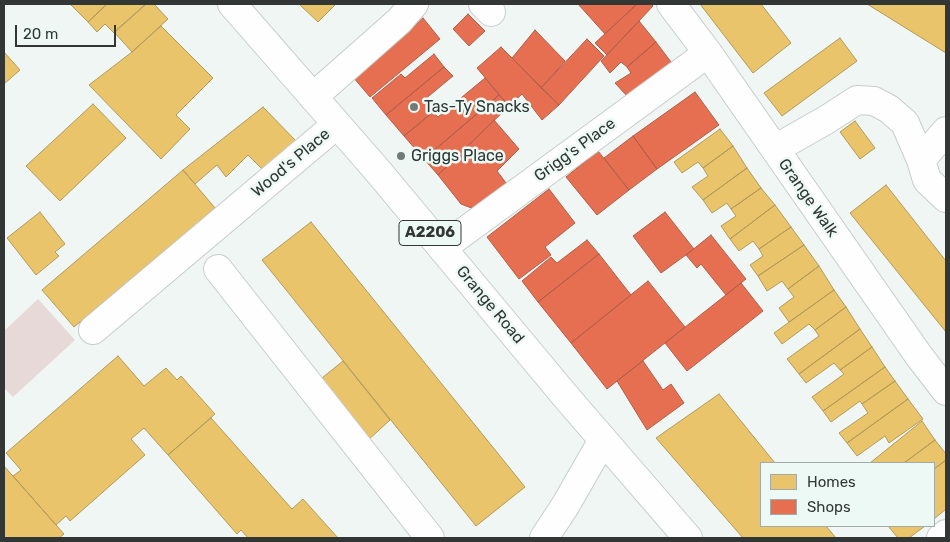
<!DOCTYPE html>
<html>
<head>
<meta charset="utf-8">
<style>
	body { margin:0 }
	#map { position:relative; width:950px; height:542px; overflow:hidden; background:#eff6f3; font-family:Rubik,sans-serif }
	canvas { display:block }
	.frame { position:absolute; inset:0; border:5px solid #323735; pointer-events:none }
	.legend { position:absolute; left:760px; top:462px; width:175px; height:65px; box-sizing:border-box; background:#ecf9f4; border:1px solid #a2aba8; margin:0; padding:6px 9px; list-style:none; font-size:15px; color:#323735 }
	.legend li { display:flex; align-items:center; gap:10px; height:25px }
	.legend b { width:25px; border:1px solid #a2aba8 }
	.scale { position:absolute; left:15px; top:25px; width:101px; height:22px; box-sizing:border-box; border:2px solid #323735; border-top:0; padding-left:6px; font-size:15px; line-height:18px; white-space:nowrap; color:#323735; -webkit-text-stroke:4px #ecf9f4; paint-order:stroke }
</style>
</head>
<body>
<div id="map">
<canvas width="950" height="542"></canvas>
<div class="frame"></div>
<ul class="legend">
<li><b style="height:14px;background:#e9c46a"></b>Homes</li>
<li><b style="height:14px;background:#e76f51"></b>Shops</li>
</ul>
<div class="scale">20 m</div>
</div>
<script>
const c = document.querySelector('canvas').getContext('2d');
c.lineJoin = 'round';
function fill(path, color) { c.fillStyle = color; c.fill(path, 'evenodd'); }
const shape = rows => new Path2D(rows.map(r => 'M' + r).join(''));
function trace(path, color, width, dash) { c.strokeStyle = color; c.lineWidth = width; c.lineCap = dash ? 'butt' : 'round'; c.setLineDash(dash || []); c.stroke(path); }
function drawText(font, color, halo, rows, align = 'center') {
  c.font = font + ' Rubik,sans-serif'; c.lineWidth = 5; c.setLineDash([]); c.textBaseline = 'middle'; c.strokeStyle = halo; c.fillStyle = color; for (const [text, x, y, turn = 0] of rows) {
    c.save(); c.translate(x, y); c.rotate((+turn || 0) * Math.PI / 180); c.textAlign = isNaN(turn) ? turn : align; if (halo) c.strokeText(text, 0, 0); c.fillText(text, 0, 0); c.restore();
  }
}
fill(shape([
	[38,299,75,340,13,397,4,388,4,331]
]), '#e7d9d8');
const homes = shape([
	[70,4,107,4,88,22,70,4],
	[107,4,146,4,114,33,105,24,97,32,88,22,107,4],
	[146,4,154,4,168,19,132,52,114,32,146,4],
	[299,4,336,4,318,22,299,4],
	[700,4,761,4,791,43,753,73,700,4],
	[867,4,946,4,946,53,867,4],
	[161,26,213,78,176,115,190,129,161,159,89,85,132,52,161,26],
	[840,38,857,61,782,116,764,93,840,38],
	[4,52,20,70,4,84,4,52],
	[93,104,126,138,60,201,26,166,93,104],
	[263,107,296,141,264,171,248,155,226,177,217,165,195,184,183,170,263,107],
	[855,121,875,148,860,159,840,132,855,121],
	[720,129,733,146,703,168,698,162,682,173,674,162,720,129],
	[733,146,747,168,703,200,692,187,708,176,703,168,733,146],
	[747,168,761,188,731,209,727,203,712,213,703,200,747,168],
	[183,170,215,208,74,327,42,290,183,170],
	[886,185,946,261,946,332,850,213,886,185],
	[761,188,775,205,730,239,721,226,736,216,731,209,761,188],
	[775,205,791,227,759,249,753,241,739,251,730,239,775,205],
	[40,212,65,244,55,252,59,256,36,275,7,238,40,212],
	[311,222,525,487,476,526,262,260,311,222],
	[791,227,804,245,758,276,750,265,763,256,759,249,791,227],
	[804,245,819,266,788,289,782,281,767,291,758,276,804,245],
	[819,266,834,290,789,322,779,308,794,297,788,289,819,266],
	[834,290,846,307,815,330,809,324,782,344,774,333,834,290],
	[846,307,860,329,799,374,787,359,819,336,815,330,846,307],
	[860,329,872,347,840,370,834,363,806,383,799,374,860,329],
	[872,347,885,367,823,411,812,397,844,374,840,370,872,347],
	[118,356,144,386,166,368,177,380,181,376,215,414,168,455,144,428,131,439,145,455,70,521,66,516,56,525,13,476,21,470,6,453,118,356],
	[343,361,390,420,367,441,317,382,343,361],
	[885,367,895,381,862,404,860,401,831,422,823,411,885,367],
	[895,381,908,399,847,443,839,433,868,413,862,404,895,381],
	[719,394,775,463,761,463,761,526,826,526,836,538,743,538,656,438,719,394],
	[908,399,923,419,889,443,885,436,857,456,847,443,908,399],
	[211,418,292,509,303,499,338,538,248,538,241,530,237,534,168,455,211,418],
	[922,421,935,440,904,463,870,463,922,421],
	[935,440,946,454,946,460,934,469,934,463,904,463,935,440],
	[946,460,946,509,934,519,934,469,946,460],
	[4,466,64,534,59,538,4,538,4,466],
	[888,526,925,526,909,538,898,538,888,526]
]);
fill(homes, '#e9c46a');
trace(homes, '#b29a5a', 1);
const shops = shape([
	[578,4,637,4,605,34,578,4],
	[637,4,651,4,653,6,607,55,595,43,637,4],
	[468,14,485,31,469,46,453,29,468,14],
	[423,18,440,39,370,97,353,77,423,18],
	[639,21,656,42,627,67,621,62,610,73,601,61,639,21],
	[535,30,565,61,541,88,512,58,535,30],
	[587,39,604,56,559,105,541,88,587,39],
	[656,42,671,62,627,96,615,83,631,73,627,67,656,42],
	[501,47,559,105,542,120,522,94,509,106,477,68,501,47],
	[434,54,444,67,386,115,372,98,401,74,405,78,434,54],
	[444,67,453,76,424,100,433,112,404,136,386,115,444,67],
	[485,78,499,95,424,159,404,136,433,112,438,117,485,78],
	[695,92,719,125,657,169,633,136,695,92],
	[499,95,509,106,438,175,424,159,499,95],
	[494,120,519,149,497,171,506,183,474,209,461,204,438,175,494,120],
	[633,136,657,169,629,190,604,158,633,136],
	[598,151,629,190,597,215,566,177,598,151],
	[549,189,575,223,545,247,551,255,519,279,487,237,549,189],
	[665,212,694,249,661,273,633,236,665,212],
	[711,235,746,279,726,295,701,264,697,268,686,255,711,235],
	[587,240,599,254,538,302,522,281,551,257,557,263,587,240],
	[599,254,631,295,571,343,538,302,599,254],
	[648,281,685,327,607,389,571,343,648,281],
	[741,283,763,311,687,371,665,343,741,283],
	[643,361,663,390,671,384,684,403,647,430,617,381,643,361]
]);
fill(shops, '#e76f51');
trace(shops, '#b15e49', 1);
const minor = shape([
	[483,4,491,12],
	[671,4,708,53,919,356,946,391],
	[313,97,399,21,414,4],
	[775,149,826,120,857,100,874,101,889,109,905,123,921,160,927,180,946,198],
	[921,160,946,131],
	[442,248,708,53],
	[218,269,430,538],
	[93,330,336,125],
	[544,538,565,506,603,440],
	[941,538,946,534]
]);
const major = shape([
	[232,4,377,170,567,398,688,538]
]);
trace(minor, '#c7cdca', 30);
trace(major, '#c7cdca', 30);
trace(minor, '#fdfefd', 28);
trace(major, '#fdfefd', 28);
for (const [x, y, r, color] of [
	[414,107,5,"#747a78"],
	[401,156,5,"#747a78"]
]) { const dot = new Path2D(); dot.arc(x, y, r, 0, 2 * Math.PI); c.fillStyle = color; c.fill(dot); trace(dot, '#ecf9f4', 2); }
for (const [x, y, w] of [
	[430,233,62]
]) { const box = new Path2D(); box.roundRect(x - w / 2, y - 12.5, w, 25, 4); c.fillStyle = '#ecf9f4'; c.fill(box); trace(box, '#323735', 1); }
drawText('bold 15px', '#323735', null, [
	["A2206",430,233]
]);
drawText('16px', '#323735', '#ecf9f4', [
	["Tas-Ty Snacks",424,107],
	["Griggs Place",411,156]
], 'left');
drawText('16px', '#323735', '#ecf9f4', [
	["Grigg's Place",575,150,-36],
	["Wood's Place",291,163,-40],
	["Grange Walk",808,198,55],
	["Grange Road",490,305,50]
]);
</script>
</body>
</html>
